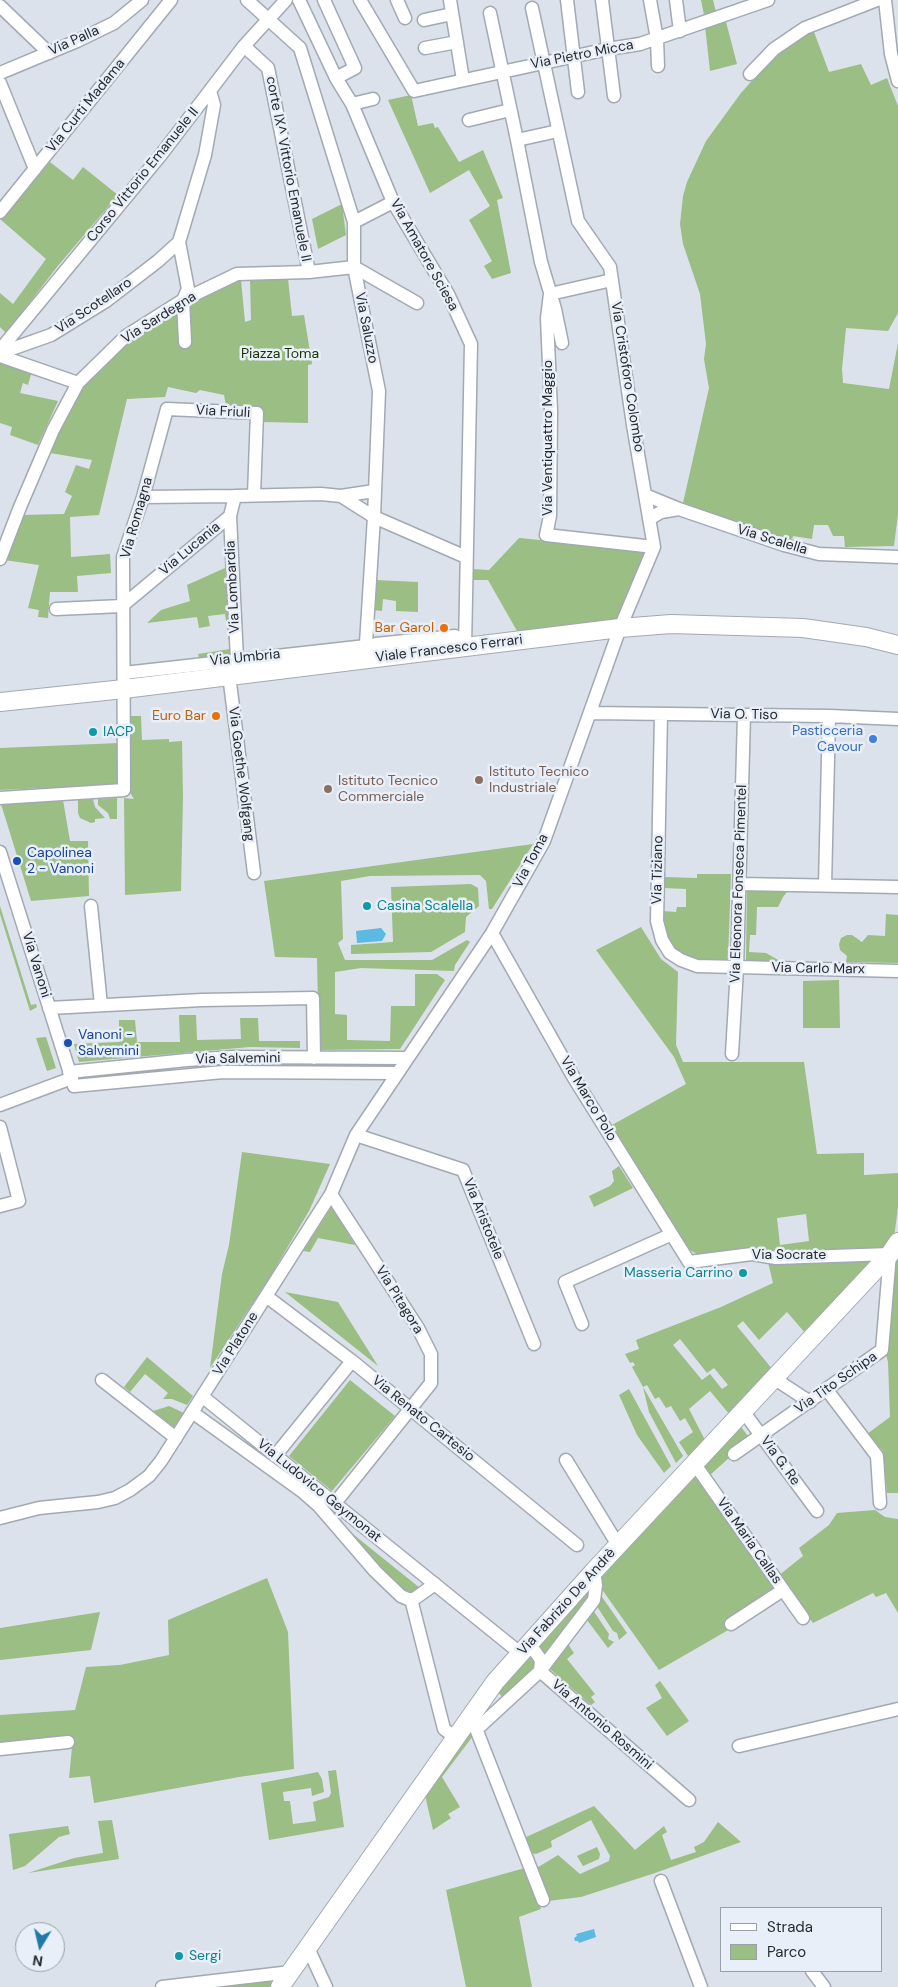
<!DOCTYPE html>
<html>
<head>
<meta charset="utf-8">
<style>
	body { margin:0 }
	#map { position:relative; width:898px; height:1987px; overflow:hidden; background:#dbe2eb; font-family:"DM Sans",sans-serif }
	canvas { display:block }
	.legend { position:absolute; left:720px; top:1907px; width:162px; height:65px; box-sizing:border-box; background:#e8eff9; border:1px solid #9aa0a7; margin:0; padding:6px 9px; list-style:none; font-size:15px; color:#26292c }
	.legend li { display:flex; align-items:center; gap:10px; height:25px }
	.legend b { width:25px; border:1px solid #9aa0a7 }
	.north { position:absolute; left:15px; top:1922px; width:50px; height:50px; box-sizing:border-box; background:#e8eff9; border:1px solid #9aa0a7; border-radius:50%; rotate:189deg; font-size:14px; font-weight:700; line-height:20px; text-align:center; color:#26292c }
	.north::after { content:''; display:block; margin:auto; width:18px; height:22px; background:#2179a8; clip-path:polygon(50% 0,100% 100%,50% 72%,0 100%) }
</style>
</head>
<body>
<div id="map">
<canvas width="898" height="1987"></canvas>
<ul class="legend">
<li><b style="height:6px;background:#fff"></b>Strada</li>
<li><b style="height:14px;background:#9abe83"></b>Parco</li>
</ul>
<div class="north">N</div>
</div>
<script>
const c = document.querySelector('canvas').getContext('2d');
c.lineJoin = 'round';
function fill(path, color) { c.fillStyle = color; c.fill(path, 'evenodd'); }
const shape = rows => new Path2D(rows.map(r => 'M' + r).join(''));
function trace(path, color, width, dash) { c.strokeStyle = color; c.lineWidth = width; c.lineCap = dash ? 'butt' : 'round'; c.setLineDash(dash || []); c.stroke(path); }
function drawText(font, color, halo, rows, align = 'center') {
  c.font = font + ' "DM Sans",sans-serif'; c.lineWidth = 5; c.setLineDash([]); c.textBaseline = 'middle'; c.strokeStyle = halo; c.fillStyle = color; for (const [text, x, y, turn = 0] of rows) {
    c.save(); c.translate(x, y); c.rotate((+turn || 0) * Math.PI / 180); c.textAlign = isNaN(turn) ? turn : align; if (halo) c.strokeText(text, 0, 0); c.fillText(text, 0, 0); c.restore();
  }
}
fill(shape([
	[701,0,713,0,717,16,705,20],
	[725,18,737,64,710,71,705,26],
	[814,32,829,72,861,64,871,85,887,78,898,106,898,313,888,331,846,328,842,369,843,383,889,389,898,343,898,514,894,546,845,547,844,536,833,536,828,525,814,525,812,539,793,536,791,543,683,503,709,388,704,359,706,344,700,294,683,244,680,224,683,196,687,182,706,141,741,93,772,58,804,34],
	[411,95,418,126,433,123,435,128,438,127,459,162,483,150,503,198,497,200,511,273,492,279,484,266,492,261,469,220,490,206,469,170,430,193,388,100],
	[50,162,73,180,83,167,118,195,57,267,6,333,0,327,0,293,13,304,46,259,0,219],
	[342,204,346,235,318,249,312,219],
	[250,279,288,279,292,316,304,315,312,364,308,365,308,423,263,422,262,408,226,406,224,395,200,390,196,393,168,387,165,397,127,399,99,515,70,517,71,557,110,554,111,573,77,576,78,592,50,592,48,618,38,617,39,610,28,608,39,565,4,560,22,515,64,514,72,496,65,492,76,465,89,469,92,460,50,453,78,393,130,339,180,308,180,345,189,348,189,303,217,288,241,280,245,322,251,320],
	[0,362,32,371,28,385,23,383,20,393,58,401,38,445,10,435,12,427,0,423],
	[519,538,646,550,617,621,517,631,488,580,471,580,472,569,489,570],
	[225,568,232,655,199,658,198,654,230,649,225,614,208,616,210,626,199,628,197,617,147,623,161,610,190,601,187,585],
	[376,580,418,582,418,612,396,611,396,601,383,599,382,611,373,610],
	[131,716,141,716,142,740,169,739,169,742,182,741,183,797,181,891,125,895,124,798,134,799,129,791],
	[119,743,118,785,0,790,0,748],
	[117,798,117,819,110,819,108,813,98,805,98,799],
	[93,799,95,807,105,818,95,819,95,822,91,823,80,818,78,813,78,800],
	[63,800,70,841,88,841,89,896,31,901,1,804],
	[533,844,492,909,489,909,486,881,480,875,370,876,341,881,343,939,338,943,345,960,432,960,467,940,470,942,455,965,454,971,361,968,335,972,335,1014,347,1015,347,1040,390,1041,391,1006,415,1006,415,974,437,974,445,980,400,1049,319,1050,317,958,275,957,264,881],
	[697,874,731,874,728,960,696,959,686,955,676,949,668,939,663,920,663,911,676,912,677,907,686,907,686,889,664,888,664,877,697,878],
	[471,884,478,888,479,906,466,917,465,932,431,952,351,954,351,945,393,942,391,887],
	[747,887,805,889,787,892,783,897,778,907,757,907,756,935,750,935,749,952,766,953,780,961,746,961],
	[0,906,31,1005,36,1004,37,1007,30,1011,0,914],
	[886,914,898,915,898,963,846,962,847,956,840,950,839,944,841,938,847,935,852,935,862,942,868,935,885,936],
	[641,927,661,959,678,972,676,1045,683,1062,804,1062,817,1154,864,1153,864,1175,898,1173,898,1207,894,1238,883,1249,781,1254,756,1249,697,1254,688,1249,612,1125,686,1084,674,1057,596,950],
	[806,1214,809,1241,780,1245,777,1218],
	[839,980,840,1028,803,1028,803,981],
	[179,1015,196,1015,197,1040,241,1039,240,1018,258,1018,259,1041,300,1041,300,1048,250,1047,79,1062,74,1044,119,1042,119,1020,135,1020,137,1042,180,1042],
	[46,1037,56,1068,47,1071,36,1038],
	[242,1152,330,1164,309,1211,268,1280,210,1368,222,1274,229,1245],
	[619,1166,633,1188,594,1207,589,1196,610,1186,614,1181,612,1171],
	[332,1206,355,1245,318,1238,310,1252,303,1251],
	[898,1255,898,1493,887,1493,883,1451,867,1434,890,1417,888,1362,885,1350,893,1259],
	[877,1257,806,1334,787,1312,759,1340,743,1321,737,1326,773,1370,730,1415,710,1391,689,1409,705,1440,690,1459,679,1442,693,1432,685,1418,680,1421,671,1406,666,1408,659,1397,655,1399,647,1385,643,1387,683,1456,676,1463,649,1412,643,1387,632,1367,635,1365,633,1362,630,1363,625,1354,639,1349,636,1340,721,1307,773,1283,768,1262],
	[680,1339,707,1373,714,1368,728,1385,722,1389,710,1374,702,1380,673,1345],
	[285,1292,338,1302,378,1366],
	[147,1357,193,1396,187,1405,172,1399,163,1399,168,1393,145,1374,130,1392,124,1387],
	[350,1380,395,1416,332,1491,289,1456],
	[629,1389,671,1466,664,1473,637,1435,619,1395],
	[169,1406,184,1413,174,1427,153,1411],
	[739,1424,750,1439,710,1475,702,1462],
	[695,1472,775,1587,726,1621,730,1629,659,1670,601,1588,601,1571],
	[875,1510,885,1517,898,1519,898,1613,886,1593,876,1597,873,1593,813,1623,778,1576,803,1556,799,1548,829,1525,837,1513],
	[343,1525,354,1535,420,1588,411,1594,399,1589],
	[267,1578,288,1632,294,1769,239,1777,94,1803,90,1776,69,1778,73,1737,0,1743,0,1715,75,1710,86,1667,120,1665,169,1655,168,1620],
	[591,1583,591,1598,545,1658,537,1643],
	[600,1594,627,1633,619,1640,617,1633,613,1631,596,1605],
	[593,1610,609,1634,608,1639,614,1642,608,1648,587,1620],
	[100,1612,91,1650,0,1660,0,1628],
	[568,1644,574,1653,567,1659,595,1694,591,1697,595,1702,591,1705,549,1668],
	[529,1655,535,1661,535,1667,503,1697,497,1692],
	[660,1681,689,1721,667,1736,646,1708,662,1698,655,1685],
	[471,1731,476,1732,442,1777,460,1807,448,1814,451,1818,433,1830,425,1795],
	[336,1770,344,1827,269,1840,261,1783,318,1772,322,1779,324,1792,312,1796,311,1788,283,1792,284,1801,290,1801,293,1824,316,1821,313,1802,329,1797,331,1793,328,1771],
	[594,1806,635,1850,664,1826,667,1832,662,1835,671,1860,696,1852,694,1847,704,1842,718,1822,741,1842,655,1873,581,1897,548,1901,535,1869,558,1855,580,1874,609,1861,610,1856,591,1820,551,1841,552,1847,536,1854,530,1853,524,1838],
	[112,1820,119,1859,28,1873,74,1858,103,1853,98,1821],
	[68,1826,70,1834,59,1837,25,1866,13,1870,9,1834],
	[597,1847,600,1854,599,1859,583,1866,577,1856],
	[525,1868,541,1909,519,1917,532,1987,466,1987,446,1890],
	[271,1979,272,1987,208,1987]
]), '#9abe83');
fill(shape([
	[381,928,386,934,382,941,357,943,356,931],
	[594,1929,596,1937,579,1943,578,1941,575,1941,574,1938,577,1936,576,1934]
]), '#5cb9e2');
const street = shape([
	[247,0,300,48,354,222,354,267,379,391,374,517,365,659],
	[299,0,336,78,352,104,393,202,448,294,471,344,465,648],
	[324,0,355,68,336,78],
	[360,0,414,91,608,49,640,44,768,0],
	[397,0,405,18],
	[450,0,463,80],
	[567,0,578,92],
	[602,0,614,96],
	[650,0,657,39,658,66],
	[676,0,680,31],
	[885,0,891,54,898,81],
	[0,6,49,53],
	[490,13,517,140,541,262,555,309,562,343],
	[424,20,452,14],
	[244,46,268,68,309,272],
	[425,48,457,42],
	[0,73,77,41,114,23,142,0],
	[750,74,774,49,805,28,877,0],
	[0,83,35,169],
	[352,104,373,99],
	[469,120,510,110],
	[517,140,558,131],
	[0,212,171,0],
	[354,222,393,202],
	[354,267,417,303],
	[550,294,547,318,551,411,550,516,546,535,654,547],
	[550,294,612,280],
	[185,342,183,300,188,289,179,242,205,155,214,105,210,91],
	[0,350,160,156,244,46,286,0],
	[0,353,51,335,106,301,158,261,179,242],
	[0,356,78,383],
	[645,495,679,509],
	[341,496,374,517,466,557],
	[143,497,235,496],
	[230,516,237,659],
	[649,519,661,512,679,509,784,545,819,554,898,557],
	[0,559,20,507,53,430,78,383,126,336,183,300,237,274,309,272,354,267],
	[56,609,122,606,230,516,235,496,321,494,341,496,374,491],
	[374,658,376,644,455,636,455,649],
	[124,673,366,646],
	[229,675,254,873],
	[591,713,829,716,898,719],
	[661,714,657,921,662,940,670,953,681,960,697,966,898,971],
	[0,798,124,790,123,557,143,497,167,409,257,413,254,495],
	[0,852,74,1086,223,1072,397,1073],
	[740,884,898,887],
	[825,885,829,716],
	[91,906,101,1005],
	[492,933,574,1078,689,1262,752,1254,776,1258,890,1254,882,1350,734,1454],
	[49,1008,202,1000,313,998,314,1058],
	[732,1054,737,968,744,715],
	[69,1072,187,1060,233,1057,406,1058],
	[0,1105,72,1078],
	[0,1127,19,1201,0,1206],
	[356,1135,463,1170,534,1344],
	[331,1194,418,1328,431,1354,431,1383,335,1503],
	[266,1296,352,1361,577,1545],
	[582,1324,565,1282,670,1235],
	[775,1379,810,1402],
	[102,1380,176,1438],
	[827,1390,877,1456,880,1503],
	[203,1397,520,1653],
	[743,1411,817,1511],
	[192,1412,303,1492,319,1506,375,1571,401,1596,408,1599,414,1599,435,1584],
	[275,1456,352,1361],
	[566,1460,618,1545],
	[694,1463,803,1618],
	[0,1518,39,1508,98,1502,115,1498,130,1490,149,1476,161,1461,331,1194,356,1135,492,933,544,841,620,628,654,547,633,425,610,267,578,221,532,8],
	[411,1599,444,1729,456,1738],
	[731,1624,783,1590],
	[529,1643,541,1660,540,1671,689,1800],
	[473,1721,543,1900],
	[477,1729,540,1671,594,1600,596,1585,594,1571],
	[739,1746,898,1709],
	[0,1749,68,1742],
	[661,1881,701,1987],
	[308,1948,326,1987],
	[812,1971,824,1987],
	[162,1987,291,1972]
]);
const secondary = shape([
	[0,702,124,689,620,628,671,624,803,628,866,637,898,645],
	[280,1987,495,1682,594,1571,890,1254,898,1242]
]);
trace(street, '#a2a9b2', 15);
trace(secondary, '#a2a9b2', 20);
trace(street, '#fff', 12);
trace(secondary, '#fff', 18);
for (const [x, y, r, color] of [
	[444,628,5,"#e8710a"],
	[216,716,5,"#e8710a"],
	[93,732,5,"#0f9aa8"],
	[873,739,5,"#3f7fe0"],
	[479,780,5,"#8d6e63"],
	[328,789,5,"#8d6e63"],
	[17,861,5,"#1a4fb4"],
	[367,906,5,"#0f9aa8"],
	[68,1043,5,"#1a4fb4"],
	[743,1273,5,"#0f9aa8"],
	[179,1956,5,"#0f9aa8"]
]) { const dot = new Path2D(); dot.arc(x, y, r, 0, 2 * Math.PI); c.fillStyle = color; c.fill(dot); trace(dot, '#e8eff9', 2); }
drawText('14px', '#26292c', '#e8eff9', [
	["Via Palla",74,41,-24],
	["Via Pietro Micca",582,55,-11],
	["Via Curti Madama",86,106,-51],
	["corte IX^ Vittorio Emanuele II",288,169,79],
	["Corso Vittorio Emanuele II",143,175,-51],
	["Via Amatore Sciesa",424,255,61],
	["Via Scotellaro",94,306,-34],
	["Via Sardegna",159,318,-32],
	["Via Saluzzo",366,328,79],
	["Via Cristoforo Colombo",627,377,81],
	["Via Friuli",223,412,3],
	["Via Ventiquattro Maggio",548,438,-90],
	["Via Romagna",137,518,-74],
	["Via Scalella",772,540,17],
	["Via Lucania",190,549,-40],
	["Via Lombardia",233,587,-93],
	["Viale Francesco Ferrari",449,649,-7],
	["Via Umbria",245,658,-6],
	["Via O. Tiso",744,715,1],
	["Via Goethe Wolfgang",241,774,83],
	["Via Toma",531,861,-62],
	["Via Tiziano",658,870,-89],
	["Via Eleonora Fonseca Pimentel",739,884,-88],
	["Via Vanoni",36,965,73],
	["Via Carlo Marx",818,969,1],
	["Via Salvemini",238,1059,-1],
	["Via Marco Polo",588,1099,59],
	["Via Aristotele",483,1219,68],
	["Via Socrate",789,1255],
	["Via Pitagora",399,1300,58],
	["Via Platone",236,1344,-58],
	["Via Tito Schipa",836,1383,-35],
	["Via Renato Cartesio",423,1419,39],
	["Via G. Re",780,1461,54],
	["Via Ludovico Geymonat",319,1491,39],
	["Via Maria Callas",749,1541,55],
	["Via Fabrizio De Andrè",567,1602,-48],
	["Via Antonio Rosmini",602,1725,41]
]);
drawText('14px', '#183200', '#e8eff9', [
	["Piazza Toma",280,354]
]);
drawText('14px', '#c56008', '#e8eff9', [
	["Bar Garol",434,628],
	["Euro Bar",206,716]
], 'right');
drawText('14px', '#366cbe', '#e8eff9', [
	["Pasticceria",863,731],
	["Cavour",863,747]
], 'right');
drawText('14px', '#0d838f', '#e8eff9', [
	["IACP",103,732],
	["Casina Scalella",377,906],
	["Masseria Carrino",733,1273,"right"],
	["Sergi",189,1956]
], 'left');
drawText('14px', '#785e54', '#e8eff9', [
	["Istituto Tecnico",489,772],
	["Industriale",489,788],
	["Istituto Tecnico",338,781],
	["Commerciale",338,797]
], 'left');
drawText('14px', '#164399', '#e8eff9', [
	["Capolinea",27,853],
	["2 - Vanoni",27,869],
	["Vanoni -",78,1035],
	["Salvemini",78,1051]
], 'left');
</script>
</body>
</html>
